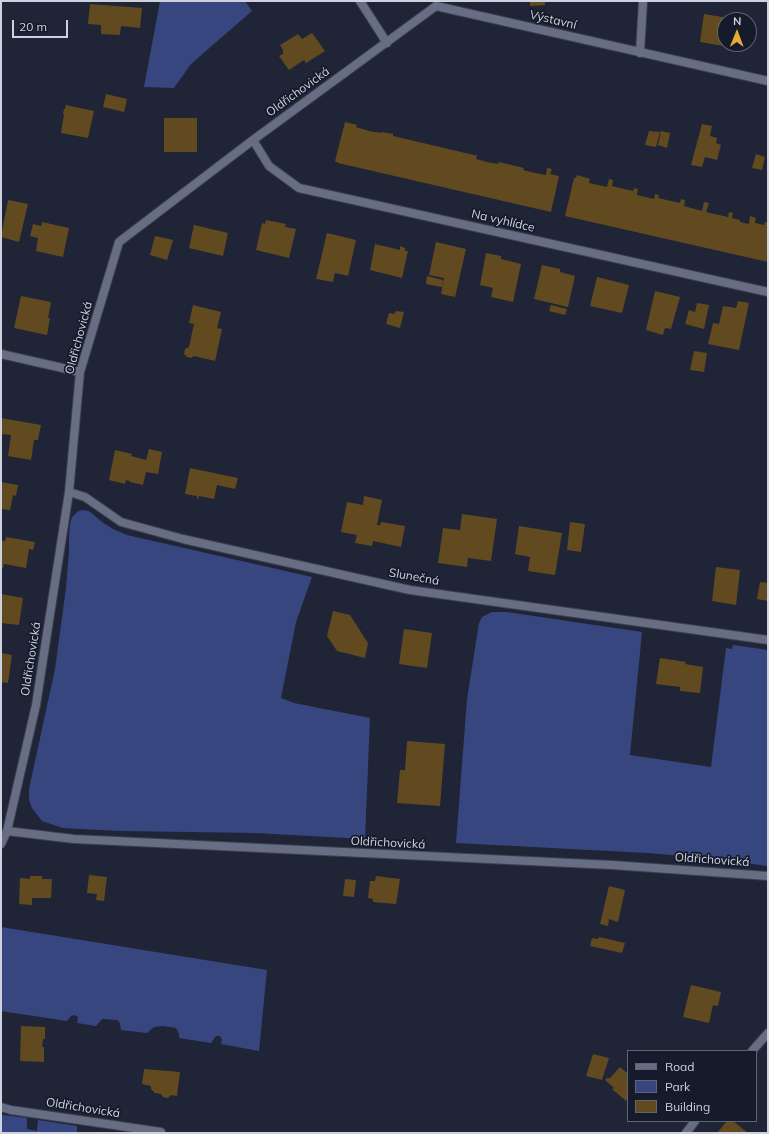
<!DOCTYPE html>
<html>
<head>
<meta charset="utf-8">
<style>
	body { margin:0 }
	#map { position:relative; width:769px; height:1134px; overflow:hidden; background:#1f2536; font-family:Mulish,sans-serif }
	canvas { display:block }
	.frame { position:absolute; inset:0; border:2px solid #ced2de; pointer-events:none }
	.legend { position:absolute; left:627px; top:1050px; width:130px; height:72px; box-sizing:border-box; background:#161b2c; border:1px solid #606473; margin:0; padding:5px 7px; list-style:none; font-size:12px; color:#ced2de }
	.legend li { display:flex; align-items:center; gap:8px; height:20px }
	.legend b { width:20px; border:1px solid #606473 }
	.north { position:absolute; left:717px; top:12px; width:40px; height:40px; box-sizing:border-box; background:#161b2c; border:1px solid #606473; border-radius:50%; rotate:1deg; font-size:11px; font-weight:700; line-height:16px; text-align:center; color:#ced2de }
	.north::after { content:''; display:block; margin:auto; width:14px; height:18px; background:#e7ac36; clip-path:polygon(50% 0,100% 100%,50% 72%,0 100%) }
	.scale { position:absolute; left:12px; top:20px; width:56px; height:18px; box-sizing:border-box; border:2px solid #ced2de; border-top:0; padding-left:5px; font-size:12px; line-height:14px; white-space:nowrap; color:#ced2de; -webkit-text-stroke:3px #161b2c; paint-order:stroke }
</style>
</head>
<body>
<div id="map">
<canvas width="769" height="1134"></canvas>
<div class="frame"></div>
<ul class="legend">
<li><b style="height:5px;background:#676e83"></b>Road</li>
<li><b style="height:11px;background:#37467f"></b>Park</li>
<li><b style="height:11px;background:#614a1f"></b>Building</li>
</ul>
<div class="north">N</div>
<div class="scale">20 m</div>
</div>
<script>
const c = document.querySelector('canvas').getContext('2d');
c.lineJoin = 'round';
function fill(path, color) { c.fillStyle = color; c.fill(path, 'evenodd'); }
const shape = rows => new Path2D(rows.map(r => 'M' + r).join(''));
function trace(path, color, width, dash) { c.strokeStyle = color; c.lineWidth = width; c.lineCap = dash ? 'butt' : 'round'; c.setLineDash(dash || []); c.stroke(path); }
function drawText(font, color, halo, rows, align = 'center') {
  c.font = font + ' Mulish,sans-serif'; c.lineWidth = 3.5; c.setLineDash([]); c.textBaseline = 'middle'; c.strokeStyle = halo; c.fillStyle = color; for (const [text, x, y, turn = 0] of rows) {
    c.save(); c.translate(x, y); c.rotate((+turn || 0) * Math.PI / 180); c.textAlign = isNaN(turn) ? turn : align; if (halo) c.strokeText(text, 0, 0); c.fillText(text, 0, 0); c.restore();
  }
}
fill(shape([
	[160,1,245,1,252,11,191,64,174,88,144,87],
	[81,510,89,511,102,522,113,529,127,535,312,577,296,622,281,698,294,703,370,718,365,839,255,833,121,831,63,828,42,821,32,808,29,800,29,789,55,669,66,588,69,552,69,538,70,524,72,517,77,512],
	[492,612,507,612,642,632,630,755,711,767,726,648,732,649,733,645,768,650,768,866,705,858,648,853,456,843,467,699,479,623,482,617],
	[1,927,267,970,259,1051,221,1044,222,1040,220,1036,216,1036,211,1043,179,1038,179,1034,176,1028,163,1026,154,1027,147,1033,121,1030,120,1023,117,1020,102,1019,96,1026,77,1023,78,1017,75,1015,71,1016,67,1021,1,1011],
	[3,1115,27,1118,27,1129,37,1131,38,1120,77,1126,77,1133,1,1133,1,1116]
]), '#37467f');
fill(shape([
	[530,1,545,1,545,5,530,6],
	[90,4,142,8,140,28,121,26,120,35,101,34,101,25,88,24],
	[704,14,734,19,725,20,725,44,730,44,730,47,700,42],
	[312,33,325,51,306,63,304,60,289,70,279,56,283,54,283,50,280,45,298,34,302,39],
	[106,94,127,99,124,112,103,107],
	[66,105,94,111,88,138,61,133,64,114,63,114,64,109,65,109],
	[164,118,197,118,197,152,164,152],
	[345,122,357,125,356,127,369,131,381,133,382,132,393,134,393,136,474,155,477,155,476,159,487,162,498,164,499,162,524,168,523,170,535,173,546,175,547,168,552,169,550,174,559,176,551,212,338,163,335,161],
	[702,124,712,126,710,136,717,138,716,143,721,145,717,160,705,157,702,167,691,165],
	[649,131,660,132,656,147,645,145],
	[661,131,670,133,667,148,658,145],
	[756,154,765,157,762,170,752,168],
	[577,175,590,179,589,183,607,187,609,179,613,180,612,186,633,191,634,188,638,189,637,195,654,199,655,194,659,195,658,198,680,203,681,199,685,200,684,206,702,211,704,202,709,203,706,212,728,217,729,212,733,213,732,218,740,220,740,222,749,224,750,216,756,218,755,223,764,225,765,222,768,223,768,262,565,216,574,178,576,178],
	[8,200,28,204,19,242,1,237],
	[266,220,286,224,285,227,296,229,289,258,256,250,262,223,265,224],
	[42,222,69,228,63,257,36,251,38,238,30,236,33,224,41,226],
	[194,225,228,233,223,256,189,248],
	[327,233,356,240,348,276,335,273,333,282,316,279],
	[155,236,173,240,167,260,150,255],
	[436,242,466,249,455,297,441,294,444,278,429,275],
	[375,244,400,250,400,246,405,248,405,251,408,251,402,278,370,270],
	[486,253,501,256,501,259,521,264,513,302,491,297,493,288,480,285],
	[542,265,560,269,560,272,575,276,568,307,534,299],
	[427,276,443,280,442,287,426,284],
	[597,277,629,285,622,313,590,306],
	[655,291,680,297,671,329,665,328,663,335,646,330],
	[21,296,51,302,48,318,50,318,47,335,14,328],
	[738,301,749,303,739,350,708,344,713,323,719,324,723,306,736,308],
	[697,303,709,305,704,329,685,324,689,310,695,312],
	[193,305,221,312,217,328,222,329,215,361,194,356,191,358,187,357,184,354,185,349,189,347,194,324,189,323],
	[551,305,567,309,565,315,549,311],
	[396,311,404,312,400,328,386,324,389,313,394,314],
	[694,351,707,353,704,372,690,370],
	[1,418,41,425,38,440,34,440,31,460,8,456,11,435,1,434],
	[149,449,162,452,158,474,146,472,143,485,130,482,130,481,126,480,125,484,109,480,115,450,132,454,131,456,146,460],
	[190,468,238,478,235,489,217,485,214,499,199,496,198,499,197,499,197,496,185,494],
	[1,482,18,485,16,496,13,495,10,510,1,509],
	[364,496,382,500,377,525,380,525,381,522,405,526,401,547,373,541,372,546,355,543,357,535,341,532,347,502,363,505],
	[462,514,497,519,491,561,468,558,467,567,438,563,443,528,460,530],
	[570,522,585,524,581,552,567,550],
	[519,526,562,533,555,575,528,571,530,557,515,554],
	[6,537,35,542,33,550,29,549,26,568,4,564,3,568,1,567,1,540,5,541],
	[716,567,740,570,736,605,712,601],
	[760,582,768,583,768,601,757,599],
	[1,594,23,598,19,625,1,623],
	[333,611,350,615,368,643,365,658,337,651,327,636],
	[404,629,432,633,427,668,399,664],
	[1,653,12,655,8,683,1,682],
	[660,658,686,662,685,664,703,667,700,693,680,691,680,687,656,684],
	[407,741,445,744,440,806,397,803,400,770,405,770],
	[89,875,107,877,104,901,96,900,97,894,87,893],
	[30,876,42,876,42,879,52,879,51,898,32,898,32,905,19,904,20,878,30,879],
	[376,876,400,879,396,904,373,902,373,899,368,898,370,881,375,881],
	[345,879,356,880,354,897,343,896],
	[609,886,625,890,618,922,609,919,608,926,600,924],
	[599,937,625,943,622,953,590,946,592,938,598,939],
	[691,985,721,992,718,1006,713,1005,709,1023,683,1017],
	[21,1026,45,1027,45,1039,43,1039,42,1047,44,1047,44,1062,20,1061],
	[593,1054,609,1058,602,1080,586,1076],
	[620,1067,627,1073,628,1071,628,1099,626,1101,612,1089,614,1088,605,1080,607,1078,610,1078],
	[144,1069,180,1072,177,1096,171,1095,168,1098,163,1097,161,1094,155,1093,151,1089,151,1086,142,1084],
	[727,1121,733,1121,748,1133,717,1133]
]), '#614a1f');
const minor = shape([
	[360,1,387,43],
	[436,6,768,81],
	[640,53,643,1],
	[253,140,269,166,299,188,768,292],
	[1,354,80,372],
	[69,492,85,497,121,522,183,539,410,590,768,640],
	[7,831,74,839,612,865,768,876],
	[1,844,7,831,36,705,69,492,80,372,119,242,253,140,436,6],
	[752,1051,768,1033],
	[1,1107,11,1110,161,1132],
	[686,1133,695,1121]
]);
trace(minor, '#3c414f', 10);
trace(minor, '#676e83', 8);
drawText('12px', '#ced2de', '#161b2c', [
	["Výstavní",553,20,13],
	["Oldřichovická",298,92,-36],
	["Na vyhlídce",503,221,13],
	["Oldřichovická",79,338,-75],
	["Slunečná",414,577,10],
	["Oldřichovická",31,659,-81],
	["Oldřichovická",388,843,3],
	["Oldřichovická",712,860,4],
	["Oldřichovická",83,1108,9]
]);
</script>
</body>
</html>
